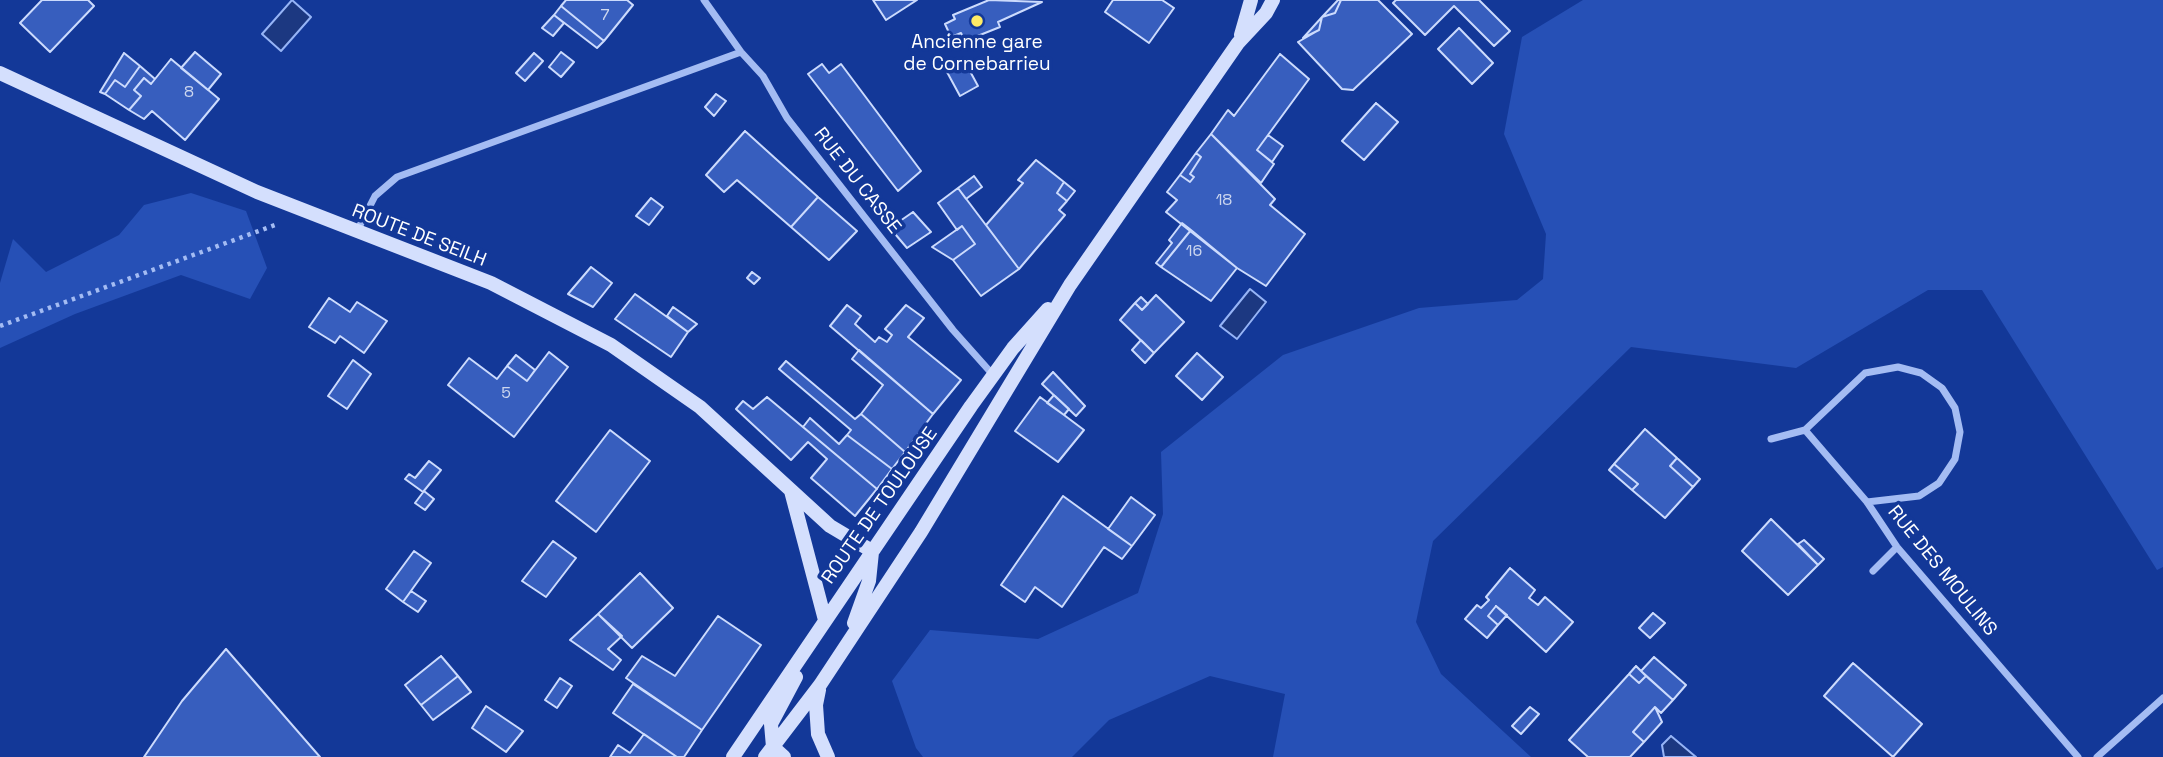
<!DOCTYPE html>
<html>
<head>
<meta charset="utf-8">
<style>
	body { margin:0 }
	canvas { display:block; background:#133898 }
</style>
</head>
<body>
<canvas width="2163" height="757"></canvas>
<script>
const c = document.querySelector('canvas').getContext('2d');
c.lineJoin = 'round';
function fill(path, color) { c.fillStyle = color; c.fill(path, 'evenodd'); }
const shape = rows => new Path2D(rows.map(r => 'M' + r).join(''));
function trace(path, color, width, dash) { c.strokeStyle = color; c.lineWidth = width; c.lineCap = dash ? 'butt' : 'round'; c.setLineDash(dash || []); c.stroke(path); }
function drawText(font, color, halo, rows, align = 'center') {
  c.font = font + ' "Space Grotesk",sans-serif'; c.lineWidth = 7; c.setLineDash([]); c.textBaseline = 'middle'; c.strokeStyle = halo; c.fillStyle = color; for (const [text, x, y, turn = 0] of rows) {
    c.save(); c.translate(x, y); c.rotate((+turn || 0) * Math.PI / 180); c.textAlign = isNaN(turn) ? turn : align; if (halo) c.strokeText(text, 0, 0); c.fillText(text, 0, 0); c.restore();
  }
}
fill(shape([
	[1583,0,2163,0,2163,567,2157,570,1982,290,1928,290,1796,368,1631,347,1433,541,1416,622,1441,674,1531,757,1273,757,1285,694,1210,676,1109,720,1072,757,923,757,916,748,892,681,930,630,1038,639,1138,593,1163,514,1161,452,1283,355,1419,308,1517,300,1543,279,1546,234,1504,134,1522,37],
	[191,193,246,211,267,268,250,299,181,275,75,314,0,348,0,283,13,239,46,272,119,235,144,205]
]), '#2650b6');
const water = shape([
	[292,0,311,17,281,51,262,34,292,0],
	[1250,289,1266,302,1237,339,1220,326,1250,289],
	[1671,736,1696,757,1664,757,1662,745,1671,736]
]);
fill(water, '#1c3881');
trace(water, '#96b4f6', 2);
const building = shape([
	[42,0,88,0,94,6,50,52,20,23,42,0],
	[566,0,627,0,633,5,604,41,561,6,566,0],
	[873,0,917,0,886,20,873,0],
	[989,0,1042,2,998,22,1000,27,965,41,961,33,951,37,945,24,955,19,953,15,989,0],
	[1113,0,1162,0,1174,8,1149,43,1105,12,1113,0],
	[1338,0,1341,0,1335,13,1322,17,1338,0],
	[1341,0,1378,0,1412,34,1353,90,1342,89,1298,42,1319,30,1322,17,1335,13,1341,0],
	[1396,0,1479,0,1510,31,1494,46,1454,6,1425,35,1393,3,1396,0],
	[561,6,604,41,597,48,554,15,561,6],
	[554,15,564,23,553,36,542,28,554,15],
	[1322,17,1319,30,1303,38,1322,17],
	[1459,28,1493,63,1472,84,1438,49,1459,28],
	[195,52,221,74,208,90,181,68,195,52],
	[561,52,574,62,561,77,549,67,561,52],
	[124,53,140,66,125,87,115,80,105,94,100,92,124,53],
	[534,53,543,61,525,81,516,73,534,53],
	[1280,54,1309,79,1257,150,1274,164,1261,183,1211,134,1228,110,1234,116,1280,54],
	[171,59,219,99,185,140,152,111,144,119,129,110,141,96,134,90,144,78,151,84,171,59],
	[965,62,978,86,960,96,947,72,965,62],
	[822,64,829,73,841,64,921,171,898,191,808,74,822,64],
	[140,66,155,79,151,84,144,78,134,90,141,96,129,110,105,94,115,80,125,87,140,66],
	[716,94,726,101,714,116,705,107,716,94],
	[1376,103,1398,122,1364,160,1342,141,1376,103],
	[745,131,818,197,791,227,737,180,724,192,706,175,745,131],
	[1211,134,1275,199,1270,205,1305,234,1266,286,1237,268,1166,212,1177,200,1167,192,1180,175,1190,182,1194,177,1190,174,1201,157,1196,153,1211,134],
	[1268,135,1283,146,1272,162,1257,150,1268,135],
	[1196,153,1201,157,1190,174,1194,177,1190,182,1180,175,1196,153],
	[1036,160,1064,182,1057,193,1067,201,1059,210,1065,215,1019,269,986,225,1023,183,1018,180,1036,160],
	[974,176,982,187,966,199,958,188,974,176],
	[1064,182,1075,191,1067,201,1057,193,1064,182],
	[958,188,1019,269,981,296,953,260,975,244,962,226,957,230,938,203,958,188],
	[818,197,857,231,829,260,791,227,818,197],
	[651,198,663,207,649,225,636,216,651,198],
	[913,212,931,232,907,248,890,228,913,212],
	[1182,223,1191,230,1161,267,1156,263,1172,243,1169,240,1182,223],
	[962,226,975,244,953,260,932,247,962,226],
	[1191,230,1237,268,1211,301,1161,267,1191,230],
	[591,267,612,283,593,307,568,294,591,267],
	[752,272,760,278,754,284,747,278,752,272],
	[635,294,688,332,671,357,615,319,635,294],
	[1156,295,1184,322,1154,353,1120,320,1135,303,1142,310,1156,295],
	[1141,297,1148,304,1142,310,1135,303,1141,297],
	[329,298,350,312,357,302,387,321,364,353,340,336,335,343,309,327,329,298],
	[847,305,861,316,855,324,875,342,879,337,887,342,892,335,885,329,906,305,924,318,908,337,961,380,933,414,830,326,847,305],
	[673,307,697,324,688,332,667,316,673,307],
	[1141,340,1154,353,1145,363,1132,350,1141,340],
	[859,350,933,414,905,452,861,414,883,385,852,359,859,350],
	[549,352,568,367,514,437,448,385,469,358,497,379,507,366,527,381,549,352],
	[1197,353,1223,377,1202,400,1176,376,1197,353],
	[516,355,535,370,527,381,507,366,516,355],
	[353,360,371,374,347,409,328,396,353,360],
	[786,361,855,419,861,414,905,452,892,469,847,435,851,430,779,369,786,361],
	[1053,372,1085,406,1076,416,1042,384,1053,372],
	[1054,395,1069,409,1064,415,1047,403,1054,395],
	[767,397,877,489,855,516,811,478,827,459,808,442,791,460,736,409,743,401,753,409,767,397],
	[1040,397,1084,430,1058,462,1015,431,1040,397],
	[810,418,839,444,847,435,892,469,877,489,803,427,810,418],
	[1645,429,1677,458,1670,466,1693,487,1665,518,1632,490,1638,484,1614,464,1645,429],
	[610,430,650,461,596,532,556,501,610,430],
	[1677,458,1700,479,1693,487,1670,466,1677,458],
	[429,461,441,470,423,492,405,479,409,474,415,478,429,461],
	[1614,464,1638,484,1632,490,1609,470,1614,464],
	[424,491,434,499,425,510,415,503,424,491],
	[1063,496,1132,546,1122,559,1104,547,1062,607,1035,587,1025,602,1001,585,1063,496],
	[1131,497,1155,515,1132,546,1108,529,1131,497],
	[1771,519,1818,565,1788,595,1742,551,1771,519],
	[1804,540,1824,559,1818,565,1798,544,1804,540],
	[553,541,576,558,546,597,522,581,553,541],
	[414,551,431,563,403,602,386,589,414,551],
	[1510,568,1535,590,1529,598,1538,605,1545,597,1573,622,1546,652,1496,606,1488,616,1498,625,1487,638,1465,619,1477,605,1481,608,1489,600,1486,597,1510,568],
	[640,573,673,608,632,648,598,614,640,573],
	[411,591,426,601,418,612,403,602,411,591],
	[1496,606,1507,615,1498,625,1488,616,1496,606],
	[1653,613,1665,623,1650,638,1639,628,1653,613],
	[598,614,622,636,608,649,621,660,613,670,570,640,598,614],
	[718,616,761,645,702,730,626,678,642,656,675,676,718,616],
	[226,649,320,757,144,757,182,701,226,649],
	[441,656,458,676,421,705,405,685,441,656],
	[1654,657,1686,685,1673,700,1641,671,1654,657],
	[1853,663,1922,724,1893,757,1824,696,1853,663],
	[1636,666,1646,676,1639,683,1629,674,1636,666],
	[1629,674,1639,683,1646,676,1673,700,1661,713,1655,707,1633,732,1644,742,1630,757,1588,757,1569,740,1629,674],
	[458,676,471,692,433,720,421,705,458,676],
	[560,678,572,686,557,708,545,700,560,678],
	[633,684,702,730,684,757,677,757,613,713,633,684],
	[486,706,523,731,506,752,472,728,486,706],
	[1530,707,1539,714,1521,734,1512,726,1530,707],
	[1655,707,1662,722,1644,742,1633,732,1655,707],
	[644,734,677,757,610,757,618,745,630,753,644,734]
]);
fill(building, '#375ebe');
trace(building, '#ccdbfd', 2);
trace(shape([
	[0,326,275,225]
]), '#a4bcf3', 4.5, [3.5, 5]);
trace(shape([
	[704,0,741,52,763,76,787,118,953,330,994,376],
	[356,233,375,196,397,177,741,52],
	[1805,430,1865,373,1898,367,1921,373,1942,388,1955,408,1960,432,1955,459,1939,483,1919,496,1867,502],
	[1771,439,1805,430,1867,502,1897,547,2078,757],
	[1873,571,1897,547],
	[2097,757,2163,698]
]), '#a4bcf3', 7);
trace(shape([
	[1241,35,1251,0],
	[0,73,257,192,491,283,611,345,700,407,830,526,872,551],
	[791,491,825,620],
	[854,623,869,581,872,552],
	[819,690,816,705,818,734,828,757],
	[773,747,771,724,796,677],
	[773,747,784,757],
	[733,757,971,406,1013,348,1048,309],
	[765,757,820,685,921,532,1070,285,1238,43,1266,13,1273,0]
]), '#d4dffd', 14);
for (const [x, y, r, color] of [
	[977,21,7,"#ffeb66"]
]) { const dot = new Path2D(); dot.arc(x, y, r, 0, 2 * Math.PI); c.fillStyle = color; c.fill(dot); trace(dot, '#133898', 2.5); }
drawText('16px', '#cdd7ef', null, [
	["7",605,16],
	["8",189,93],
	["18",1224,201],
	["16",1194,252],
	["5",506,394]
]);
drawText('19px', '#fff', '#133898', [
	["Ancienne gare",977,43],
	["de Cornebarrieu",977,65]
]);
drawText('19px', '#fff', '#133898', [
	["RUE DU CASSE",857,181,52],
	["ROUTE DE SEILH",419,236,21],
	["ROUTE DE TOULOUSE",880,506,-55],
	["RUE DES MOULINS",1942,571,51]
]);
</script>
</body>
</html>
